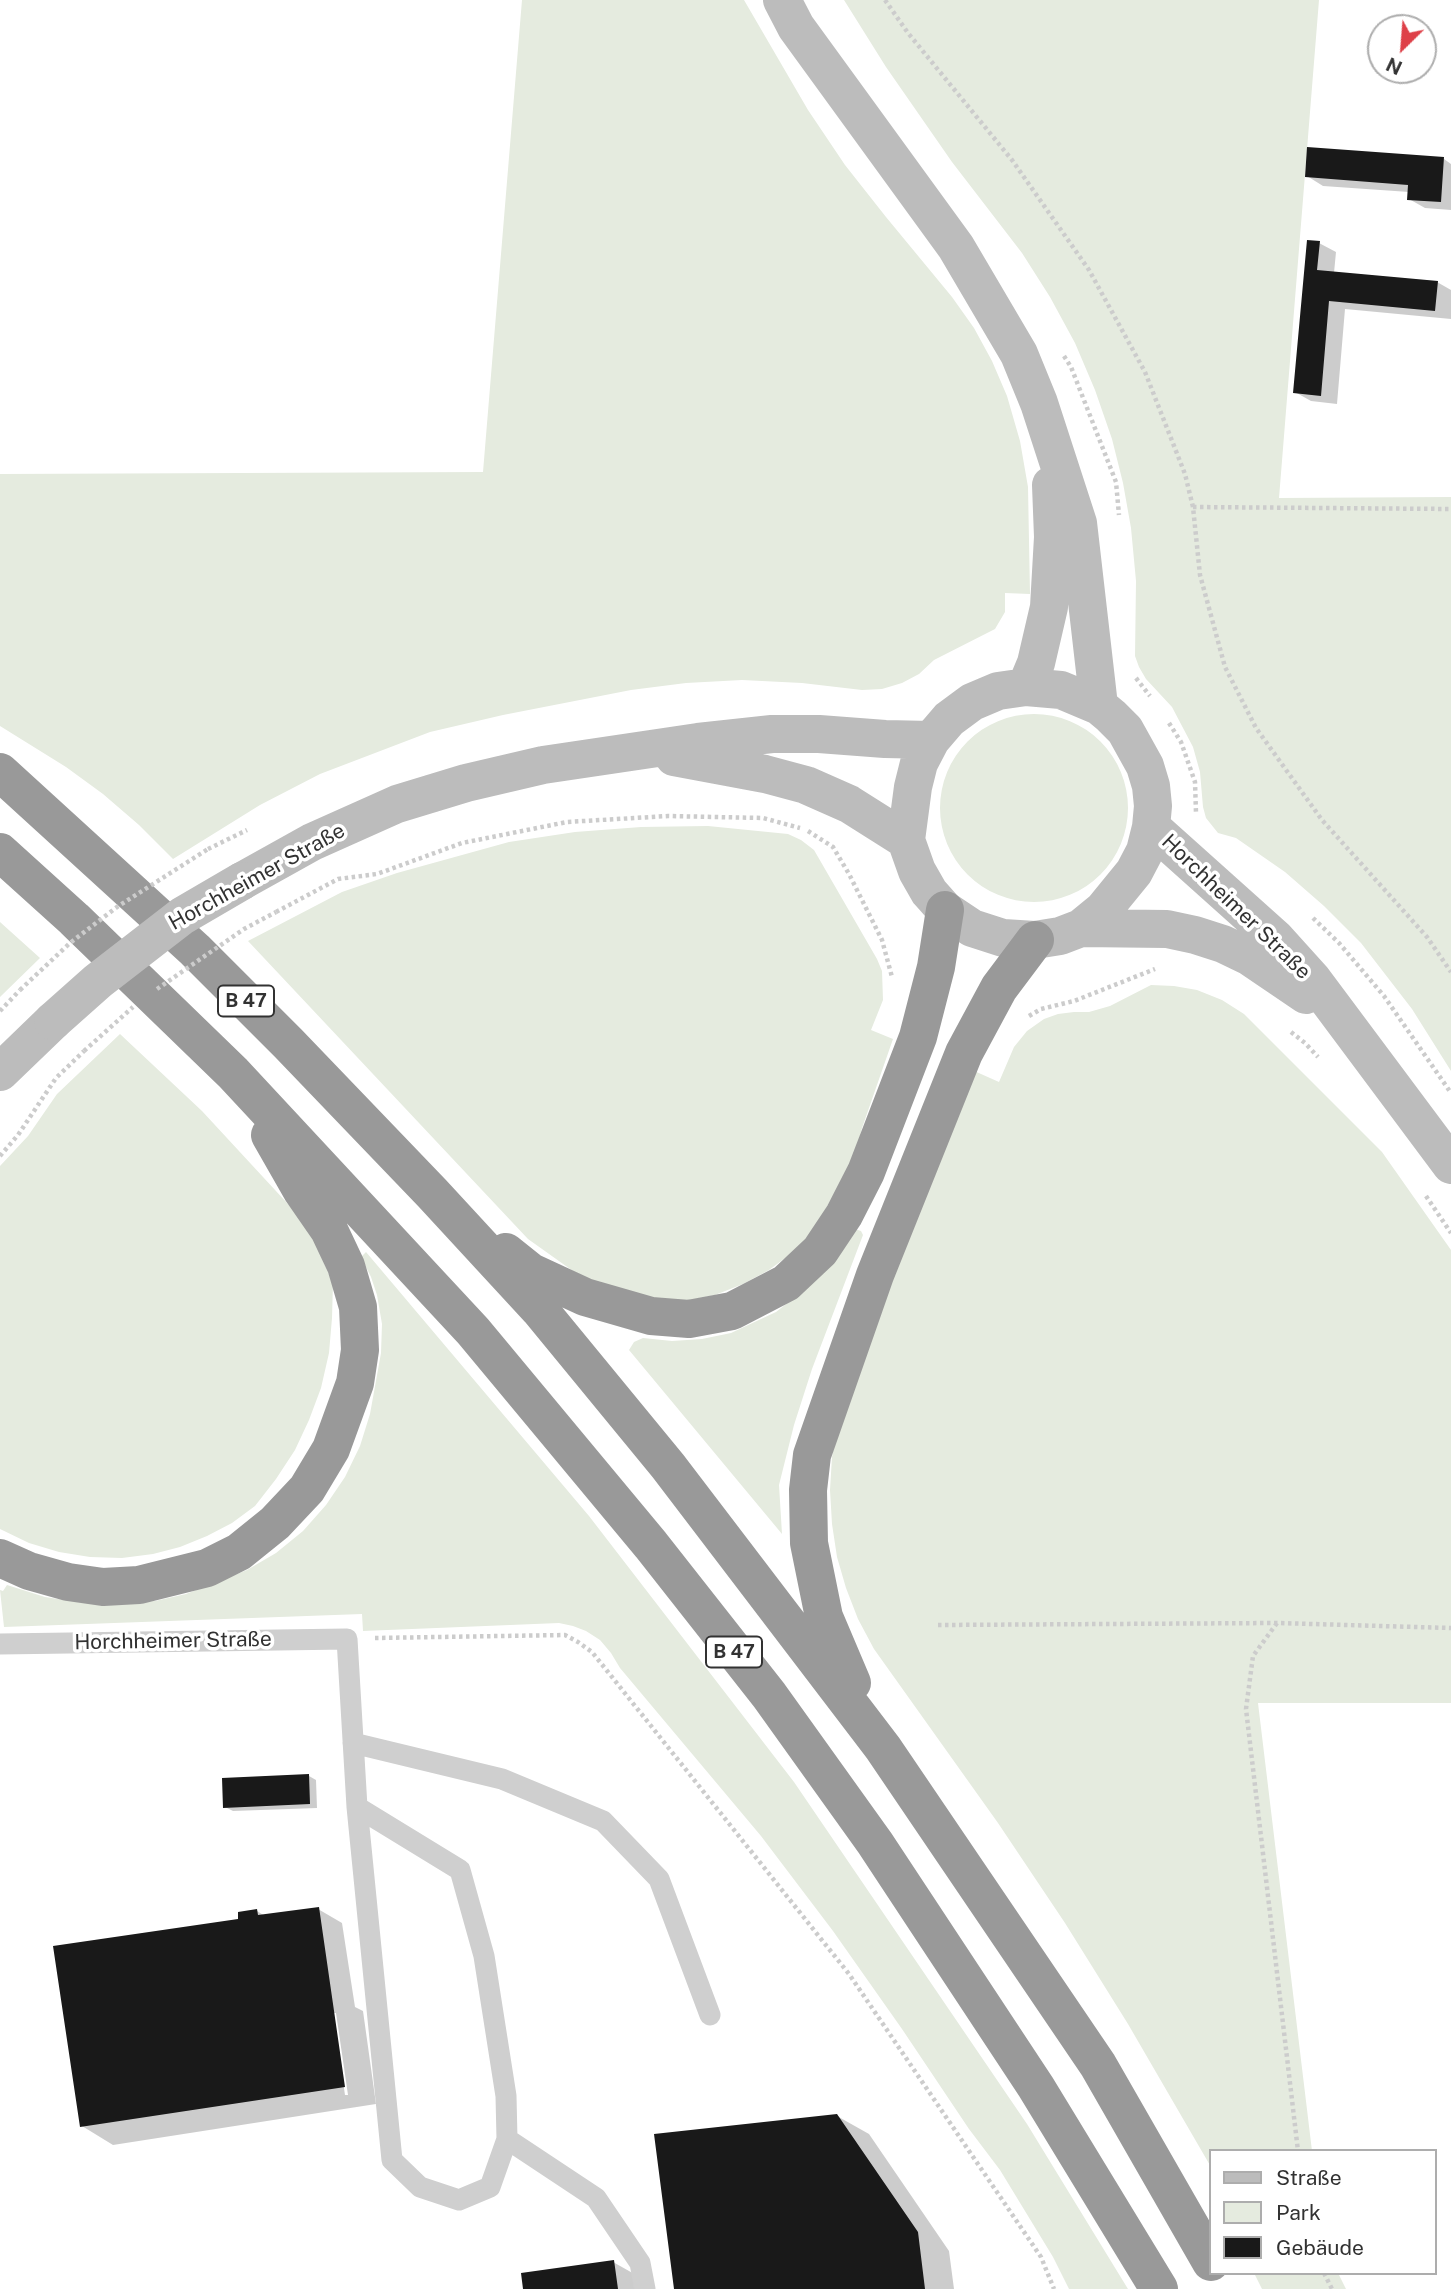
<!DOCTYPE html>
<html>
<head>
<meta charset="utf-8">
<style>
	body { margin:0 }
	#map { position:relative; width:1451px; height:2289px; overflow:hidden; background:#fff; font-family:"Public Sans",sans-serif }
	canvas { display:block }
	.legend { position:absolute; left:1209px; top:2149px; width:228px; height:126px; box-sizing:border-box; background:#fff; border:2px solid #adadad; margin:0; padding:9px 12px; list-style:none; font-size:21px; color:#323232 }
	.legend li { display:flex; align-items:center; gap:14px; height:35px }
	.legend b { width:35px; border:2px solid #adadad }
	.north { position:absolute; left:1367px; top:14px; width:70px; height:70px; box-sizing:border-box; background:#fff; border:2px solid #adadad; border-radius:50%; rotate:205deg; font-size:19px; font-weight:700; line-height:28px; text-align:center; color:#323232 }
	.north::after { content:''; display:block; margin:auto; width:24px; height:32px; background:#de4048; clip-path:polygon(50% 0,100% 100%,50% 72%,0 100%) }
</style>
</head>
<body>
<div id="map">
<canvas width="1451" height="2289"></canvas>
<ul class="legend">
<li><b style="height:9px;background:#bcbcbc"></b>Straße</li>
<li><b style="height:19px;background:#e5ebdf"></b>Park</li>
<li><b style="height:19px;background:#191919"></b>Gebäude</li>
</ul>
<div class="north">N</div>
</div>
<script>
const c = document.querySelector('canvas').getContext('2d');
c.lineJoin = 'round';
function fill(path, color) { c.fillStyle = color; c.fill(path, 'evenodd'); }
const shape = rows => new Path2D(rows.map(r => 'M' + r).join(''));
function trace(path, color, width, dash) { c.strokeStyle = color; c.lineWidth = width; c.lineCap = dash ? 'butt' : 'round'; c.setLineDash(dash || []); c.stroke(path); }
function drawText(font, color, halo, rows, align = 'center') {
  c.font = font + ' "Public Sans",sans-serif'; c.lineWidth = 7; c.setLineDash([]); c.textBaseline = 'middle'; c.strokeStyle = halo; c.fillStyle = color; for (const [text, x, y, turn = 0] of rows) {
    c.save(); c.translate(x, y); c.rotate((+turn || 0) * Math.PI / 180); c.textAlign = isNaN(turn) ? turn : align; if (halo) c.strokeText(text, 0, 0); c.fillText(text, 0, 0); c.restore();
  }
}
fill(shape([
	[522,0,744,0,808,110,845,165,886,217,952,297,974,328,992,361,1007,396,1020,441,1028,487,1030,594,1005,593,1005,612,995,629,934,660,919,674,902,683,882,689,862,690,802,683,742,680,686,683,631,690,503,715,430,732,320,774,260,805,173,859,139,825,103,794,66,767,0,726,0,474,483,472],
	[844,0,1319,0,1279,498,1451,497,1451,1071,1412,1009,1361,943,1324,906,1285,872,1236,838,1218,833,1206,818,1203,807,1200,772,1193,747,1172,707,1146,679,1139,667,1135,656,1136,581,1131,528,1123,483,1112,439,1095,390,1075,343,1050,297,1022,253,952,162,886,67],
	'940 808a94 94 0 1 1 188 0a94 94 0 1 1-188 0Z',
	[708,826,788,834,801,840,814,850,877,959,882,971,883,1000,871,1030,893,1039,862,1128,855,1156,813,1232,792,1253,769,1270,743,1284,715,1295,686,1301,656,1303,594,1286,528,1239,248,941,342,892,397,873,509,842,575,832,641,827],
	[0,922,40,958,0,997],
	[1151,985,1174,986,1197,990,1222,1000,1244,1014,1382,1152,1451,1250,1451,1703,1258,1703,1312,2151,1211,2151,1211,2167,1128,2024,1065,1923,998,1823,874,1649,858,1619,846,1588,837,1557,832,1524,830,1490,832,1457,838,1424,972,1070,999,1082,1014,1047,1027,1031,1044,1019,1058,1014,1074,1012,1089,1012,1110,1006],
	[120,1034,202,1111,300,1217,310,1232,333,1283,332,1318,329,1353,321,1388,309,1420,295,1450,276,1479,255,1506,232,1523,207,1536,180,1547,153,1554,122,1558,90,1557,59,1552,29,1543,0,1529,0,1166,28,1136,57,1094],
	[855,1229,861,1231,863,1235,812,1369,794,1425,779,1485,782,1534,629,1350,634,1342,643,1338,672,1341,702,1339,731,1333,776,1312,795,1297],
	[366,1252,589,1516,794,1782,1027,2124,1128,2289,1069,2289,1053,2257,1000,2170,969,2129,902,2029,833,1931,761,1836,620,1668,611,1653,600,1640,586,1631,573,1626,559,1623,363,1631,362,1614,4,1627,0,1590,3,1591,7,1585,45,1597,84,1603,155,1601,186,1594,247,1570,276,1553,303,1531,326,1505,345,1477,360,1446,370,1414,381,1353,382,1324,377,1295,371,1277,361,1257],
	[1254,2273,1338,2273,1346,2289,1262,2289]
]), '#e5ebdf');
fill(shape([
	[1444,159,1451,164,1451,210,1425,208,1409,199,1409,192,1323,186,1307,176],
	[1319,243,1336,252,1334,273,1437,282,1451,290,1451,319,1345,309,1337,404,1311,401,1295,392],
	[309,1776,316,1780,317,1808,233,1811,225,1807],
	[318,1909,342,1923,355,2007,363,2011,376,2104,113,2145,82,2126,237,1921,257,1911,265,1916],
	[333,2013,336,2013,348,2095,345,2095],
	[837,2116,869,2134,949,2251,954,2289,676,2289],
	[613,2262,645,2280,646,2289,525,2289]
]), '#0003');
fill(shape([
	[1307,147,1444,157,1441,202,1407,200,1408,185,1305,177],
	[1307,240,1320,241,1317,270,1438,281,1435,311,1329,301,1321,396,1293,393],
	[309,1774,310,1804,223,1808,222,1778],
	[319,1907,345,2087,80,2127,53,1946,238,1919,238,1912,257,1909,258,1915],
	[837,2114,918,2232,925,2289,674,2289,654,2134],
	[614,2260,618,2289,523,2289,521,2273]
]), '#191919');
trace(shape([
	[885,0,908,33,1012,160,1089,270,1145,372,1185,474,1193,507,1200,575,1225,667,1256,728,1322,820,1427,937,1451,972],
	[1064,356,1071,367,1116,482,1119,515],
	[1193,507,1451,509],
	[1136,678,1150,696],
	[1169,723,1181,742,1195,782,1196,813],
	[808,831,833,847,849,874,882,940,892,977],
	[208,849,247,830],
	[276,912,338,879,377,874,462,843,567,822,668,816,763,818,800,828],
	[1313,918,1339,943,1384,996,1451,1093],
	[0,1011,20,990],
	[1029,1016,1041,1009,1074,1001,1155,969],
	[1291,1032,1305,1043,1318,1057],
	[0,1156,18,1135,56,1078,84,1051],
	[1426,1196,1451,1233],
	[1277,1623,1253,1656,1246,1709,1298,2151],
	[938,1625,1277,1623,1451,1628],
	[375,1638,565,1635,578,1642,592,1652,849,1974,1041,2257,1054,2289],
	[1324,2273,1332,2289]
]), '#ccc', 4.5, [3.5, 3.5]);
trace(shape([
	[0,1644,347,1639,357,1807,460,1870,484,1956,506,2096,507,2139,596,2198,640,2263,645,2289],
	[353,1743,502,1779,603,1821,659,1879,710,2015],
	[357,1807,392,2160,420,2187,459,2200,490,2187,507,2139]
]), '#cfcfcf', 21);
trace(shape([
	[782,0,796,27,956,247,1019,354,1039,403,1078,523,1099,706],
	[1026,687,1061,690,1099,706,1111,716,1125,730,1145,766,1151,786,1153,806,1151,827,1145,851,1134,872,1103,910,1081,928,1060,936,1035,940,1003,938,972,928,945,910,929,892,917,871,906,840,913,787,919,763,931,740,949,719,972,702,998,691,1026,687],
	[1026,687,1036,663,1049,607,1053,537,1051,485],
	[674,757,765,774,806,785,849,804,906,840],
	[1151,827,1276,939,1313,980,1451,1165],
	[242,881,312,842,397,804,466,783,543,765,698,742,772,734,819,734,885,739,931,740],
	[1081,928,1167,929,1195,935,1223,944,1250,957,1306,995],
	[0,1072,53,1021]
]), '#bcbcbc', 38);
trace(shape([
	[0,772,195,950,288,1043,432,1193,539,1309,668,1466,883,1748,1098,2065,1211,2262],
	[0,852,74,919,233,1073,473,1331,651,1545,769,1695,875,1843,1036,2087,1159,2289],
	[506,1252,531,1272,585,1297,651,1316,689,1319,732,1311,786,1283,820,1251,844,1215,866,1172,918,1037,936,967,945,910],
	[0,1558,29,1571,68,1582,103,1587,139,1585,207,1568,239,1552,275,1523,307,1489,331,1449,355,1383,360,1350,358,1307,346,1266,329,1230,302,1191,270,1135],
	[852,1683,824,1617,809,1543,808,1490,812,1455,875,1275,964,1053,999,988,1035,940]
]), '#999', 38);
trace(shape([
	[157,989,244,929,276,912],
	[20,990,70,943,117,907,208,849],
	[84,1051,133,1007]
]), '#ccc', 4.5, [3.5, 3.5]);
trace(shape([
	[53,1021,98,981,182,916,242,881]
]), '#bcbcbc', 38);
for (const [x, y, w] of [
	[246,1001,56],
	[734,1652,56]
]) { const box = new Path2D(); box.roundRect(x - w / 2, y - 15.5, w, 31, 5); c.fillStyle = '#fff'; c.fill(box); trace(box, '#323232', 2); }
drawText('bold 19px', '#323232', null, [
	["B 47",246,1001],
	["B 47",734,1652]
]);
drawText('21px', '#323232', '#fff', [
	["Horchheimer Straße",257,877,-29],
	["Horchheimer Straße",1236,907,44],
	["Horchheimer Straße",173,1641,-1]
]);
</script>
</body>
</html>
